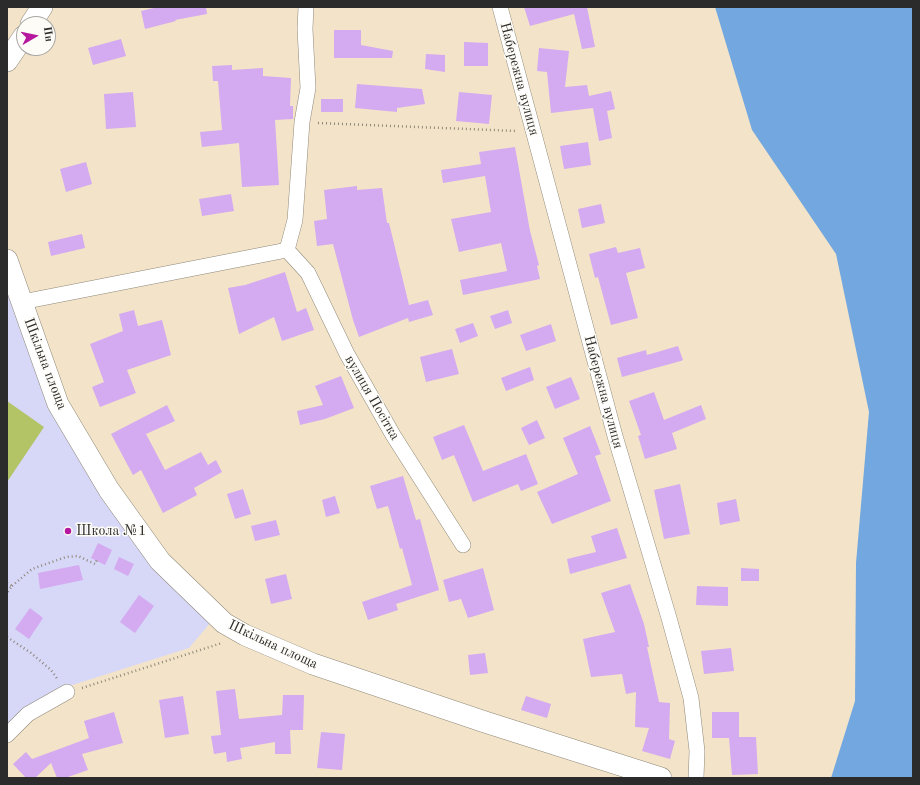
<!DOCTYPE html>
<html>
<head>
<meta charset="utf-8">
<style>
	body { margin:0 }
	#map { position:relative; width:920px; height:785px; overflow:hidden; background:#f3e4c9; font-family:"Old Standard TT",serif }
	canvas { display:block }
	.frame { position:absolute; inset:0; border:8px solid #2b2b2b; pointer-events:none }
	.north { position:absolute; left:16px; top:16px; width:40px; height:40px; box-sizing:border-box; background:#fdfcf7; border:1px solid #a9a8a5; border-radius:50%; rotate:81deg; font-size:11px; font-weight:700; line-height:16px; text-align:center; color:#2b2b2b }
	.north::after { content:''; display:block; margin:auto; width:14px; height:18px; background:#b5179e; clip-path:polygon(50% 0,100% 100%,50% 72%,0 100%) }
</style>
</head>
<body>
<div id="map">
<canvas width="920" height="785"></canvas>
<div class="frame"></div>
<div class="north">Пн</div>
</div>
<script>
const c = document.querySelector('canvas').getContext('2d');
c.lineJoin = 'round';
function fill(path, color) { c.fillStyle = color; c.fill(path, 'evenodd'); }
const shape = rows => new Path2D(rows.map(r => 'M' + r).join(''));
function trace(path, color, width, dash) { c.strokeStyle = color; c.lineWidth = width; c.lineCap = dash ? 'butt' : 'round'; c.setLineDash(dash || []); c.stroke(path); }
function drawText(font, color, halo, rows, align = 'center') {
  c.font = font + ' "Old Standard TT",serif'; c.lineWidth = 3; c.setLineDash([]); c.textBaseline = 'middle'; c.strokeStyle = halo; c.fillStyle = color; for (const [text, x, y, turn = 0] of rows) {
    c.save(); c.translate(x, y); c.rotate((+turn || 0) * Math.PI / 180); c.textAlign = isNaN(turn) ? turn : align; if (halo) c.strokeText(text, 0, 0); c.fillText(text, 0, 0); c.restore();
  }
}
fill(shape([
	[7,285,51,409,212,621,189,648,63,688,7,727]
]), '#d7d7f8');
fill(shape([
	[7,401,44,427,7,482]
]), '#b3c467');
fill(shape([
	[715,7,913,7,913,778,831,778,855,701,856,563,869,412,836,254,752,130]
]), '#73a7df');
fill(shape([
	[158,7,206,7,207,14,175,20,176,21,145,29,141,11],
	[524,7,587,7,595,47,582,49,574,14,530,26],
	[334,30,361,30,361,45,393,51,392,58,334,58],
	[121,39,126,56,93,65,88,48],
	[464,42,488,43,488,66,464,66],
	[539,48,569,51,565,87,587,85,589,96,611,91,615,109,607,111,612,138,599,141,593,108,551,113,547,72,537,71],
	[426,54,445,55,445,72,425,69],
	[232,65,232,70,263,68,263,76,291,78,290,106,293,106,293,119,275,120,279,185,242,187,239,143,202,147,200,132,222,130,218,81,213,81,212,66],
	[357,84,422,89,425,104,397,108,397,112,355,108],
	[133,92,136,127,106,129,104,94],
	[459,92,492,95,489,124,456,121],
	[321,99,343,99,343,112,321,112],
	[588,142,591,165,564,169,560,146],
	[515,147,530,231,539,265,537,266,540,279,463,295,460,280,507,271,501,243,459,252,451,219,491,212,485,176,443,183,441,170,481,164,479,152],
	[86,162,92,184,66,192,60,169],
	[357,186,357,190,382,188,387,223,389,223,409,305,428,300,433,315,409,322,408,318,359,337,353,320,333,244,317,246,314,221,327,219,324,190],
	[231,194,234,211,202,216,199,199],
	[601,204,605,223,582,228,578,209],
	[82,234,85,248,51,256,48,242],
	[616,247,618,253,640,248,645,268,626,273,638,318,611,325,598,277,595,278,589,254],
	[285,272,297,312,306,308,314,330,282,341,274,317,239,334,228,288,245,285],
	[134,310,138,326,162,320,171,355,127,370,136,393,100,407,92,387,104,382,90,344,123,331,119,314],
	[508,310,512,323,495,329,490,316],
	[473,323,478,336,460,343,455,329],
	[551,324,556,341,526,351,520,335],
	[678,346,683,360,681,361,622,377,617,358,646,350,647,355],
	[452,349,459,374,426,382,420,357],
	[530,367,534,380,506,391,501,378],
	[341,376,354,408,325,419,300,425,297,411,323,405,315,386],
	[571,377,580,399,555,409,546,387],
	[654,392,664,420,701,405,706,419,672,433,677,449,645,459,638,436,641,435,629,401],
	[167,405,175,421,146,434,165,470,201,452,208,465,216,460,222,472,194,488,197,495,163,513,141,470,133,475,111,434],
	[537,420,545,438,529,445,521,428],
	[464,425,483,471,526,454,538,484,521,491,518,484,473,502,454,455,442,460,433,437],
	[590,426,601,454,595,456,611,501,552,524,537,492,578,474,563,438],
	[403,476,416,520,420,519,439,590,396,604,398,610,368,620,362,602,412,585,402,548,400,549,388,506,377,509,370,486],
	[680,484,690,534,664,539,654,490],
	[243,489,251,514,235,519,227,494],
	[335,496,340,513,326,517,322,500],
	[736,499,740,521,720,525,717,503],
	[276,520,280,535,255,541,251,526],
	[617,528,627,558,570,574,567,559,596,552,591,536],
	[98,543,112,550,105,565,91,558],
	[119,557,134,564,128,576,114,569],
	[79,565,83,580,40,589,38,573],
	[483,568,494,610,468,618,461,599,449,602,443,580],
	[741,568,759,569,759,581,741,581],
	[286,574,292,599,271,604,265,579],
	[630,584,644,624,649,647,647,647,659,702,670,703,669,739,675,741,670,759,642,751,649,728,635,727,636,692,626,694,622,674,591,677,583,639,615,632,601,593],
	[697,586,728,587,728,606,696,605],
	[139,595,154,606,135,633,120,622],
	[30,608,43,618,29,639,15,629],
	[731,648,734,671,704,674,701,651],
	[485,653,488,673,470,675,468,655],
	[235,689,239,719,282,715,283,695,304,695,303,730,290,730,291,754,275,754,275,742,240,748,242,759,227,762,226,752,214,754,211,736,221,735,216,691],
	[183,696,189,734,165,738,159,700],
	[526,696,551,704,547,718,521,710],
	[114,712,123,743,82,754,88,770,65,778,57,778,51,763,35,778,26,778,13,764,26,752,32,759,89,738,84,721],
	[712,712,739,712,739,737,756,737,758,774,732,775,729,738,712,738],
	[321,732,345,734,342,770,317,768]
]), '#d4aaf0');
const street = shape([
	[500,7,615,436,669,618,691,698,697,751,696,778],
	[287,250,308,273,347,354,393,435,463,545],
	[287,250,295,220,302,122,308,88,305,29,306,7],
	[22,302,287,250],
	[7,735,28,714,67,692]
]);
const secondary = shape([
	[31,24,42,7],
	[7,61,24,36],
	[7,260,58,404,109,490,160,561,224,623,245,635,313,664,485,722,661,778]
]);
trace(street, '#8f887a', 16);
trace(secondary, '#8f887a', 22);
trace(shape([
	[318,123,517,131],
	[7,583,12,586,7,593],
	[12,586,32,569,66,557,78,556,95,564,97,560],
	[7,637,31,653,51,670,58,680],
	[82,688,222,643]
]), '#8f887a', 2.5, [1, 3]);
trace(street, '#fff', 15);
trace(secondary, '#fff', 21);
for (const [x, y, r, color] of [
	[68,531,4,"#b5179e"]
]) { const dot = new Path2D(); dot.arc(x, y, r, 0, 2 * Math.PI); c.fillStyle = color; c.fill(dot); trace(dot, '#fdfcf7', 1.5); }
drawText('14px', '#2b2b2b', '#fdfcf7', [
	["Набережна вулиця",519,79,75],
	["Шкільна площа",45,364,69],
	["Набережна вулиця",603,392,75],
	["вулиця Посітка",372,398,60],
	["Шкільна площа",273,645,25]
]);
drawText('14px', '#2b2b2b', '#fdfcf7', [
	["Школа №1",76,531]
], 'left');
</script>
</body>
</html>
